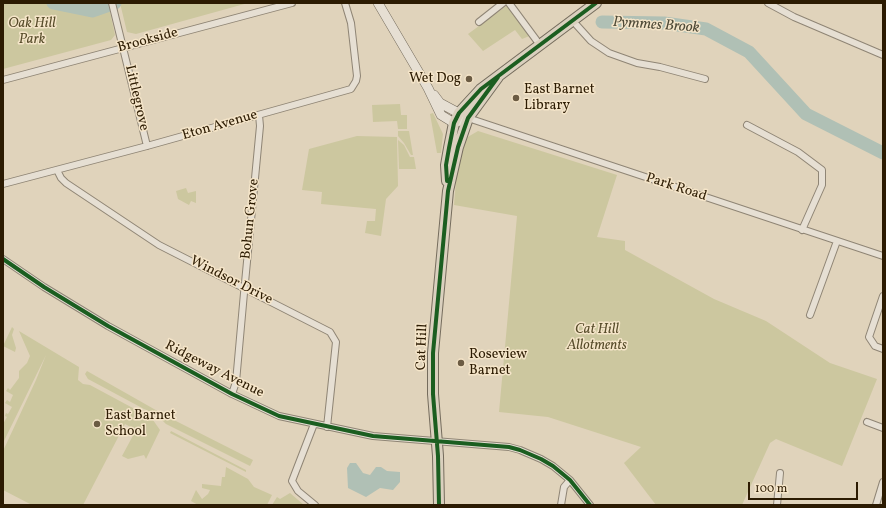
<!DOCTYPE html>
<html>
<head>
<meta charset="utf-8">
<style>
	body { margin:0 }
	#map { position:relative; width:886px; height:508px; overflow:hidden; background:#e0d3bb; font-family:Vollkorn,serif }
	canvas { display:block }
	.frame { position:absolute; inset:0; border:4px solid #2c1b02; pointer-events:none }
	.scale { position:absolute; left:748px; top:482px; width:110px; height:18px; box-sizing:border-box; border:2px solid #2c1b02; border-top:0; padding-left:5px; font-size:12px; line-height:14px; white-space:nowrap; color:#2c1b02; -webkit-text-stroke:3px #f5e5c9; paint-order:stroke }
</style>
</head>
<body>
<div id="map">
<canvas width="886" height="508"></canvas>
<div class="frame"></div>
<div class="scale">100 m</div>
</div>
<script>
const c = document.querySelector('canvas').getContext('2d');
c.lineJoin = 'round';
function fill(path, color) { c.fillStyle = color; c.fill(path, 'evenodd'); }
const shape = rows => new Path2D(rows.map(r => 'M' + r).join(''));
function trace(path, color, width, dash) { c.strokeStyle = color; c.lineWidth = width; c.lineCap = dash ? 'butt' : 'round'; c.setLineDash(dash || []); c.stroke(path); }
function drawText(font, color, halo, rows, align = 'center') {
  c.font = font + ' Vollkorn,serif'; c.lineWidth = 3; c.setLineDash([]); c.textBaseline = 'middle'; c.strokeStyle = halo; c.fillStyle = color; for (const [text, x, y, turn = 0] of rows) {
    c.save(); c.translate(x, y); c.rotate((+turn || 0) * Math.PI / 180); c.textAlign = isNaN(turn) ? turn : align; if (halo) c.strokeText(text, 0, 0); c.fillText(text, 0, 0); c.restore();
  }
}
fill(shape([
	[3,3,108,3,115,35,111,40,3,69],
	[120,3,248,3,136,34,127,32],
	[509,4,532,35,522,39,515,30,483,51,468,34],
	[400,104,401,115,407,115,407,129,398,129,397,121,373,122,372,105],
	[433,113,443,134,441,153,437,153,430,114],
	[398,131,409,131,413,155,411,155,404,143,398,136],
	[478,131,617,175,597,237,625,241,625,250,714,299,766,321,830,363,877,379,842,466,776,439,770,443,742,505,656,505,624,463,641,447,548,417,499,412,517,216,454,205,456,180,466,138],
	[357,136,397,137,398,186,386,199,381,236,365,233,367,221,375,221,376,209,321,204,322,192,302,190,309,149],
	[398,140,404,145,410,157,414,157,416,169,399,169],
	[186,188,188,193,196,191,196,203,191,201,189,205,178,199,176,191],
	[12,327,14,329,12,335,16,348,15,352,3,346],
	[19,331,79,367,78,380,83,384,90,385,144,414,153,420,160,430,146,459,144,455,128,459,122,456,136,430,125,424,83,505,32,505,3,490,3,451,36,380,46,355,3,443,3,424,7,417,5,416,6,413,8,414,12,407,5,403,7,400,10,402,13,395,6,391,8,388,10,390,19,378,19,371,27,363,30,356],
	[87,371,168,417,253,460,250,466,166,424,156,414,144,409,88,379,85,374],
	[171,431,246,470,246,472,170,433],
	[226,467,248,479,254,487,272,495,267,505,198,505,191,501,196,490,202,499,208,494,210,490,202,488,202,484,221,486,222,477,225,477],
	[290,493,304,505,272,505,277,497,280,499]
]), '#ccc79f');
fill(shape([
	[350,463,356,463,363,473,370,475,376,467,381,467,387,471,400,472,400,482,393,490,380,488,366,497,348,488,347,468]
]), '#b0c0b5');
trace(shape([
	[53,3,92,11,115,3],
	[602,22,664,23,706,29,749,52,806,114,883,153]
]), '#b0c0b5', 13);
const street = shape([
	[112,3,147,146],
	[509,3,540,45],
	[768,3,794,17,883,55],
	[572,20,591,41,609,53,637,63,660,67,705,79],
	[479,22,503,3],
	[3,80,292,3],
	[468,118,883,256],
	[747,125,798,152,822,170,822,185,802,230],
	[57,170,61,178,66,183,159,245,330,332,336,342,327,427],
	[3,184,147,146,351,89,356,81,357,76,351,23,345,3],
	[3,259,44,287,108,326,232,394,279,416,373,436,509,447,520,450,541,459,553,466,570,480,590,505],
	[883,296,869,337,875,346,883,349],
	[810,315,837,241],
	[232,394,236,382,244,293,260,126,259,115],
	[867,422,883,428],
	[314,424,292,481,298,491,315,505],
	[561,505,564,487,570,480],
	[777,505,780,473],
	[876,505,883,482]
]);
const secondary = shape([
	[378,3,428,88,441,115,454,123,468,118],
	[434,95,440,103,466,117]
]);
const primary = shape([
	[447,181,446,165,449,148,454,123,459,113,481,89,596,3],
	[439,505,438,456,433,394,433,353,448,191,458,147,468,118,498,77]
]);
trace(street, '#8f8575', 8);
trace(secondary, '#756c5d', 10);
trace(primary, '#756c5d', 12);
trace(street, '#e6dfd3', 6);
trace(secondary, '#e6dfd3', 9);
trace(primary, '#dad0be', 10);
trace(shape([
	[447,181,446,165,449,148,454,123,459,113,481,89,596,3],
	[3,259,44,287,108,326,232,394,279,416,373,436,509,447,520,450,541,459,553,466,570,480,590,505],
	[439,505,438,456,433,394,433,353,448,191,458,147,468,118,498,77]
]), '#1b5e20', 4);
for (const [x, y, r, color] of [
	[469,79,4,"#6b5b43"],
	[516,98,4,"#6b5b43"],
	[461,363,4,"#6b5b43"],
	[97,424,4,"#6b5b43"]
]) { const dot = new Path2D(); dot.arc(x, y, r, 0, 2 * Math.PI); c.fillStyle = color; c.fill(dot); trace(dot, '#f5e5c9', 1.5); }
drawText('italic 14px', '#574c2a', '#f5e5c9', [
	["Oak Hill",32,24],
	["Park",32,40],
	["Cat Hill",597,330],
	["Allotments",597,346]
]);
drawText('14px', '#2c1b02', '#f5e5c9', [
	["Brookside",148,41,-15],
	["Littlegrove",136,98,77],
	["Eton Avenue",220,126,-16],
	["Park Road",676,188,18],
	["Bohun Grove",251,219,-84],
	["Windsor Drive",231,281,27],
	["Cat Hill",423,347,-88],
	["Ridgeway Avenue",214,370,27]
]);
drawText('14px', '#2c1b02', '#f5e5c9', [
	["Wet Dog",461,79,"right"],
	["East Barnet",524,90],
	["Library",524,106],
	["Roseview",469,355],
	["Barnet",469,371],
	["East Barnet",105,416],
	["School",105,432]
], 'left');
drawText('italic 15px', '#4e4a37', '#f5e5c9', [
	["Pymmes Brook",656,26,4]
]);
</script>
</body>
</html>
